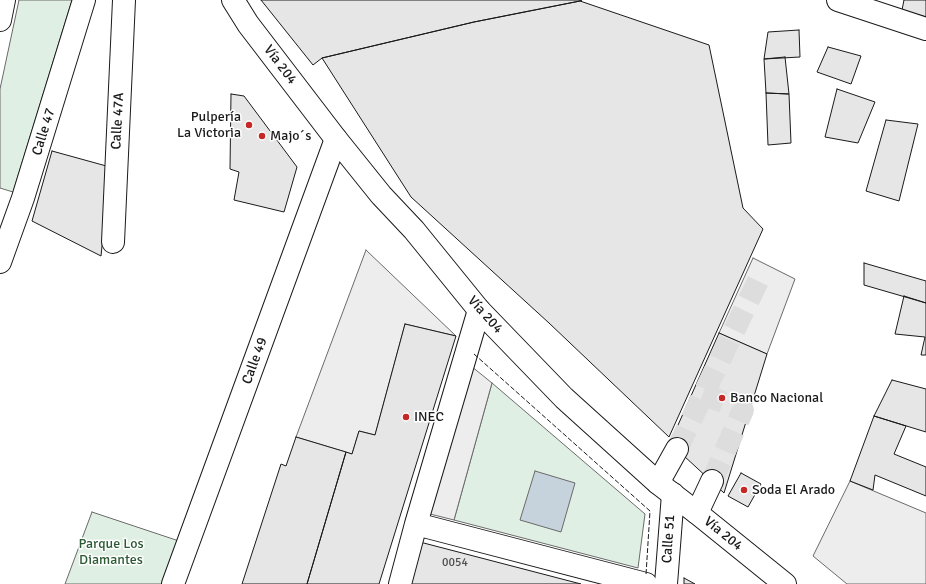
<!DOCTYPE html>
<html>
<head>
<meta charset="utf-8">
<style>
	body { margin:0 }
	canvas { display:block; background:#fff }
</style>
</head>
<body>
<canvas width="926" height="584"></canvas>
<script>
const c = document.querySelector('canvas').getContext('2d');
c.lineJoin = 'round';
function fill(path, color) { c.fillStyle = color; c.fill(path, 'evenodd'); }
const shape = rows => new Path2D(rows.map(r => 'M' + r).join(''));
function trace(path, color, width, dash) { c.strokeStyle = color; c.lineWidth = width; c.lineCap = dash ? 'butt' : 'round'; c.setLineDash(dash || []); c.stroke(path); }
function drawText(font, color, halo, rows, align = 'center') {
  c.font = font + ' Signika,sans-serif'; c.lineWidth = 3; c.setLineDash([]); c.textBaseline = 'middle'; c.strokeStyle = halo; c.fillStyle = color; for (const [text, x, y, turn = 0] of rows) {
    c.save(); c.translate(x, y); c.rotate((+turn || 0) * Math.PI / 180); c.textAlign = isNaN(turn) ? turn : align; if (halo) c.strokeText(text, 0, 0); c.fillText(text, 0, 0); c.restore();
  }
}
const green = shape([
	[19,0,72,0,13,192,0,188,0,89,19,0],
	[492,383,645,514,638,568,454,520,492,383],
	[92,512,179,541,162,584,65,584,92,512]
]);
fill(green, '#e0efe3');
trace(green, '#6a6a6a', 1);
const parking = shape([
	[366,250,456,336,405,324,375,435,359,431,352,454,296,437,366,250],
	[753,258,795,279,767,354,719,333,753,258],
	[471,366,492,383,454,520,426,513,471,366],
	[850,481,926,513,926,584,847,584,813,556,850,481]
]);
fill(parking, '#ededed');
trace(parking, '#6a6a6a', 1);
const water = shape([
	[535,471,575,483,561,532,520,520,535,471]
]);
fill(water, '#c6d2dc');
trace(water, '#6a6a6a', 1);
const building = shape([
	[261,0,582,0,580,1,474,22,322,58,313,65,261,0],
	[904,0,926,0,926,17,902,10,904,0],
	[580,1,709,45,743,208,763,229,669,437,549,323,411,197,322,58,474,22,580,1],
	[799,30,800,57,764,59,768,32,799,30],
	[828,47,861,56,851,84,817,72,828,47],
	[785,57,789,94,766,93,764,59,785,57],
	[837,89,875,102,858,143,825,137,837,89],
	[766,93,789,94,791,143,768,145,766,93],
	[231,94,244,96,297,167,284,212,234,200,239,172,230,169,231,94],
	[886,120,918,124,899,201,866,191,886,120],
	[52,151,110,167,101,256,32,221,52,151],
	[864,263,926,281,926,303,864,285,864,263],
	[904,296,926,303,926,355,921,355,925,337,895,334,904,296],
	[405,324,456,336,379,584,307,584,346,452,352,454,359,431,375,435,405,324],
	[719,333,767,354,724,493,670,443,719,333],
	[892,380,926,389,926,432,874,416,892,380],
	[874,416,906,426,894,454,926,467,926,496,875,475,873,490,850,481,874,416],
	[296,437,346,452,307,584,242,584,281,464,286,466,296,437],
	[741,473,761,484,748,507,728,496,741,473],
	[416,541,581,584,405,584,416,541],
	[684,578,695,584,684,584,684,578]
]);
fill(building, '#e6e6e6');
trace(building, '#1a1a1a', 1);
trace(shape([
	[703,394,743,410,712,481],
	[677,449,758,281]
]), '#ddd', 22, [22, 11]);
const minor = shape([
	[838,0,926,29],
	[113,242,124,0],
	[658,483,677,449],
	[697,513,712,481],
	[416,524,646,584],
	[173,584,336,139],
	[400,584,416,524,479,310],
	[666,584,673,494]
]);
const major = shape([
	[233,0,248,24,336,139,381,195,414,230,479,310,564,398,658,483,697,513,785,584],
	[0,262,23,198,84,0]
]);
const highway = shape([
	[0,20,4,0]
]);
trace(minor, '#1a1a1a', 24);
trace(major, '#1a1a1a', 24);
trace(highway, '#1a1a1a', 24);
trace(minor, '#fff', 22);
trace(major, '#fff', 22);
trace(highway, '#fff', 22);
trace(shape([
	[474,354,650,511,646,575]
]), '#1a1a1a', 1, [5, 2]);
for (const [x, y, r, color] of [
	[249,125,4,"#c62828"],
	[262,136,4,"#c62828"],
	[722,398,4,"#c62828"],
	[406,417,4,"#c62828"],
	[744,490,4,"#c62828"]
]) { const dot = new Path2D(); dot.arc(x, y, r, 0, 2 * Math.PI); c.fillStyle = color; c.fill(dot); trace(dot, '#fff', 1.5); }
drawText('12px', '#4d4d4d', null, [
	["0054",455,563]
]);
drawText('14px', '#1a1a1a', '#fff', [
	["Vía 204",280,65,53],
	["Calle 47A",118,121,-87],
	["Calle 47",44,132,-73],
	["Vía 204",485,315,48],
	["Calle 49",255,361,-70],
	["Vía 204",723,534,39],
	["Calle 51",669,539,-86]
]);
drawText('14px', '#1a1a1a', '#fff', [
	["Pulpería",241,117,"right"],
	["La Victoria",241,133,"right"],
	["Majo´s",270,136],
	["Banco Nacional",730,398],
	["INEC",414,417],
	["Soda El Arado",752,490]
], 'left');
drawText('14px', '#2b5a34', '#fff', [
	["Parque Los",111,544],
	["Diamantes",111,560]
]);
</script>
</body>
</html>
